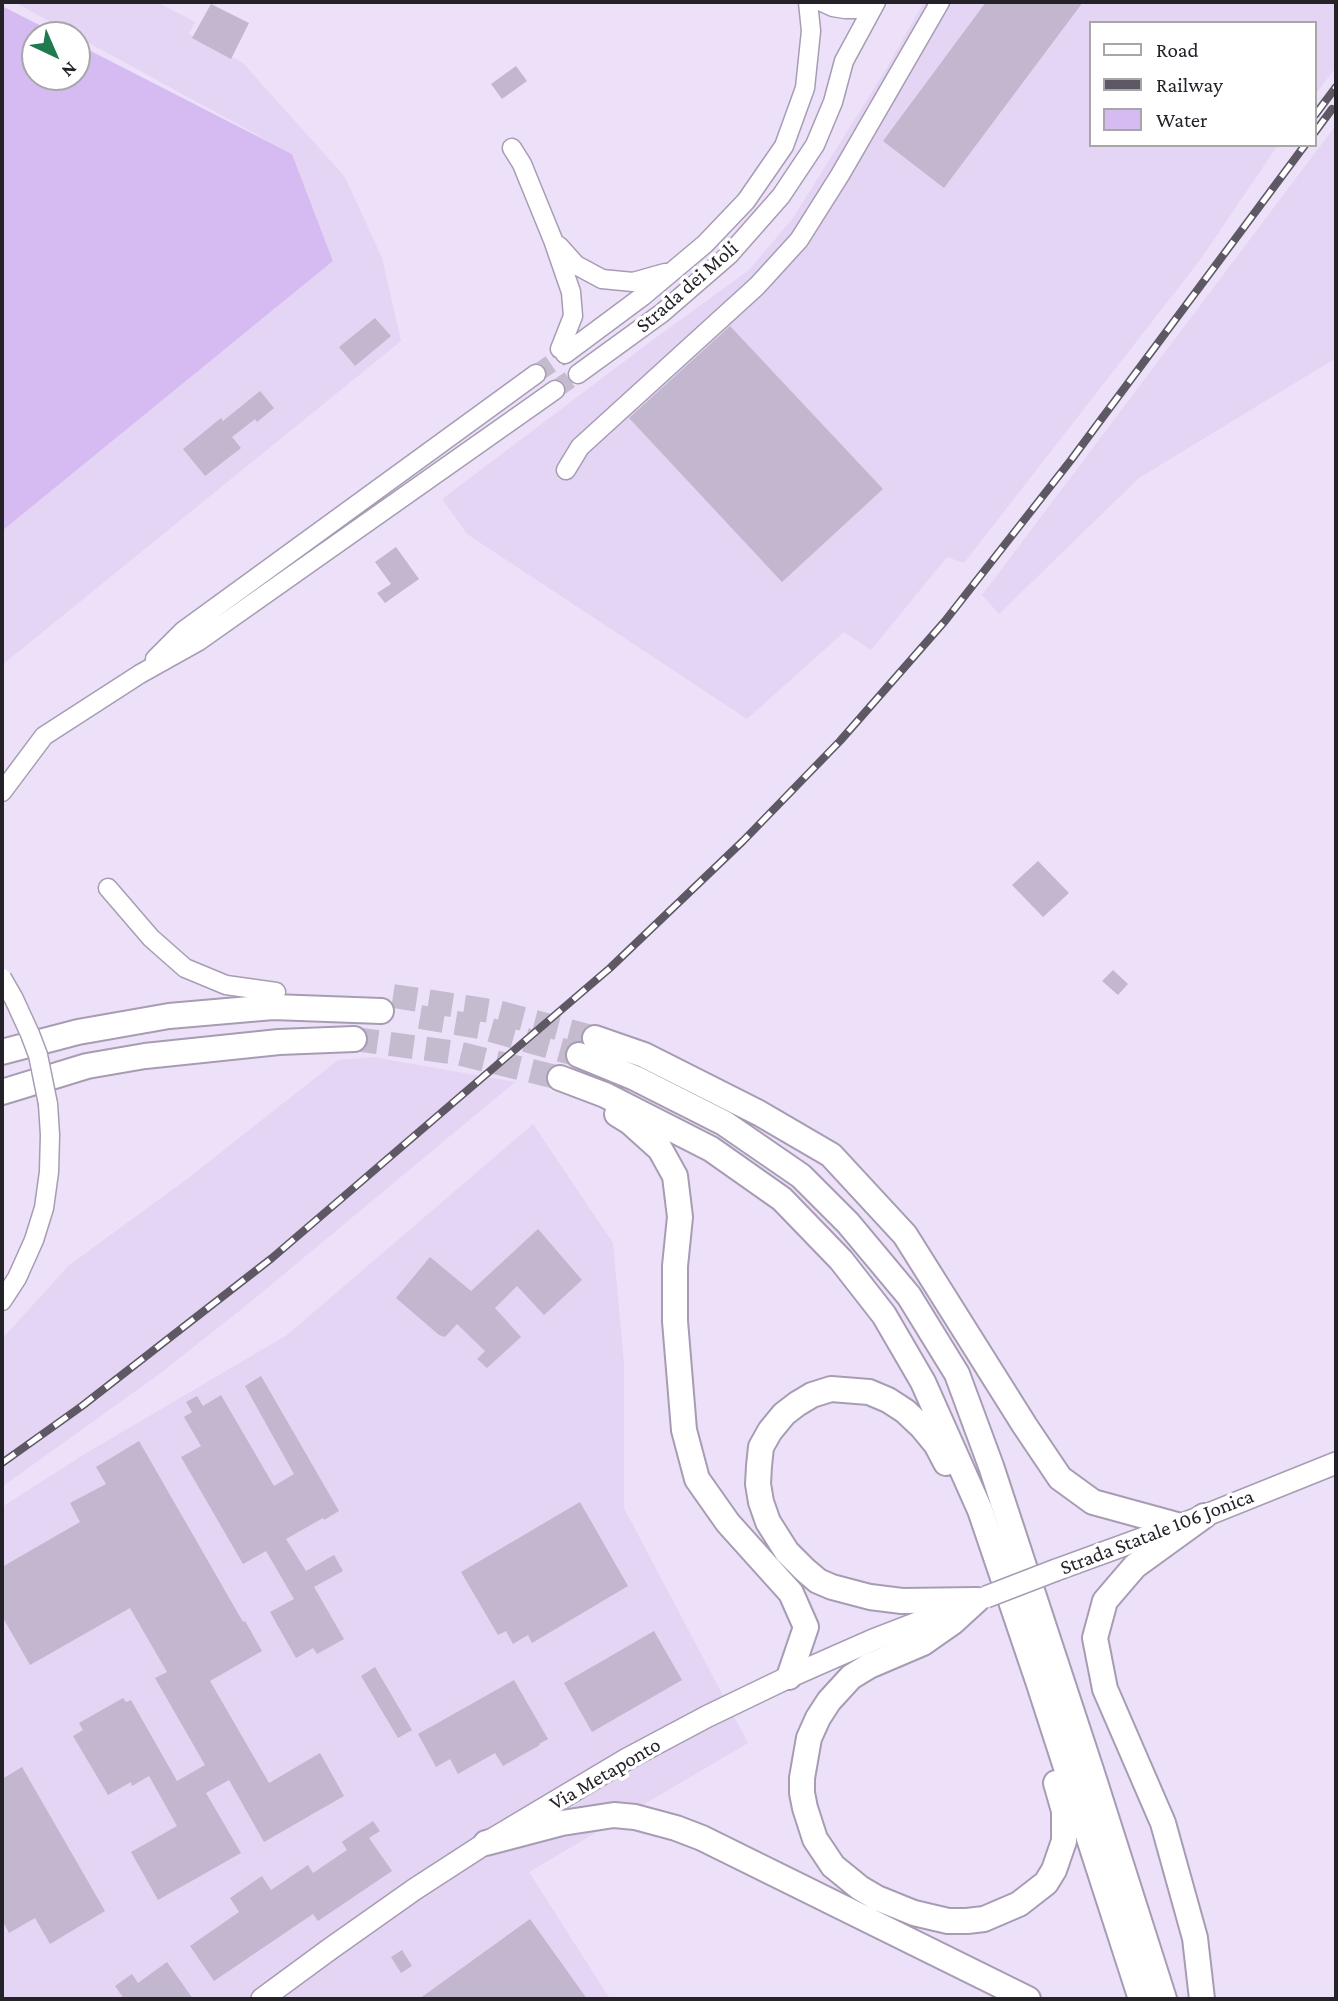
<!DOCTYPE html>
<html>
<head>
<meta charset="utf-8">
<style>
	body { margin:0 }
	#map { position:relative; width:1338px; height:2001px; overflow:hidden; background:#ece1f9; font-family:"Crimson Pro",serif }
	canvas { display:block }
	.frame { position:absolute; inset:0; border:4px solid #252129; pointer-events:none }
	.legend { position:absolute; left:1089px; top:21px; width:228px; height:126px; box-sizing:border-box; background:#fff; border:2px solid #a8a6a9; margin:0; padding:9px 12px; list-style:none; font-size:21px; color:#252129 }
	.legend li { display:flex; align-items:center; gap:14px; height:35px }
	.legend b { width:35px; border:2px solid #a8a6a9 }
	.north { position:absolute; left:21px; top:21px; width:70px; height:70px; box-sizing:border-box; background:#fff; border:2px solid #a8a6a9; border-radius:50%; rotate:136deg; font-size:19px; font-weight:700; line-height:28px; text-align:center; color:#252129 }
	.north::after { content:''; display:block; margin:auto; width:24px; height:32px; background:#207a4f; clip-path:polygon(50% 0,100% 100%,50% 72%,0 100%) }
</style>
</head>
<body>
<div id="map">
<canvas width="1338" height="2001"></canvas>
<div class="frame"></div>
<ul class="legend">
<li><b style="height:9px;background:#fff"></b>Road</li>
<li><b style="height:9px;background:#5e5865"></b>Railway</li>
<li><b style="height:19px;background:#d6bbf2"></b>Water</li>
</ul>
<div class="north">N</div>
</div>
<script>
const c = document.querySelector('canvas').getContext('2d');
c.lineJoin = 'round';
function fill(path, color) { c.fillStyle = color; c.fill(path, 'evenodd'); }
const shape = rows => new Path2D(rows.map(r => 'M' + r).join(''));
function trace(path, color, width, dash) { c.strokeStyle = color; c.lineWidth = width; c.lineCap = dash ? 'butt' : 'round'; c.setLineDash(dash || []); c.stroke(path); }
function drawText(font, color, halo, rows, align = 'center') {
  c.font = font + ' "Crimson Pro",serif'; c.lineWidth = 7; c.setLineDash([]); c.textBaseline = 'middle'; c.strokeStyle = halo; c.fillStyle = color; for (const [text, x, y, turn = 0] of rows) {
    c.save(); c.translate(x, y); c.rotate((+turn || 0) * Math.PI / 180); c.textAlign = isNaN(turn) ? turn : align; if (halo) c.strokeText(text, 0, 0); c.fillText(text, 0, 0); c.restore();
  }
}
fill(shape([
	[14,2,157,2,195,22,189,34,243,63,345,177,382,258,401,341,2,665,2,531,333,261,292,154],
	[924,2,1336,2,1336,67,1315,95,1315,23,1091,23,1091,145,1278,145,1200,260,964,563,947,557,871,650,844,632,747,719,467,534,442,499,654,339,749,270,793,218,885,71],
	[1336,125,1336,358,1139,478,999,614,982,595],
	[373,1057,515,1082,248,1304,162,1372,2,1487,2,1339,68,1266,187,1179,338,1060],
	[533,1124,613,1243,624,1363,624,1508,748,1743,529,1872,610,1999,2,1999,2,1507,83,1455,287,1335]
]), '#e4d5f4');
fill(shape([
	[2,6,59,35,35,35,35,77,77,77,77,44,292,154,333,261,2,531]
]), '#d6bbf2');
fill(shape([
	[986,2,1083,2,944,188,883,141],
	[211,4,249,23,231,59,192,38],
	[516,66,527,81,502,99,491,84],
	[375,318,391,336,355,366,339,347],
	[730,326,883,489,782,582,629,418],
	[260,391,274,408,257,422,255,419,232,437,241,448,205,476,183,449,221,418,223,421],
	[396,547,419,579,385,603,377,593,391,584,375,562],
	[1038,861,1069,893,1043,917,1012,885],
	[1113,970,1128,984,1118,995,1102,981],
	[538,1229,582,1280,544,1315,517,1286,495,1308,521,1337,487,1368,477,1359,485,1351,457,1324,445,1337,439,1335,396,1298,430,1257,471,1291],
	[261,1376,339,1511,324,1520,323,1518,286,1539,306,1571,334,1555,343,1571,314,1587,344,1639,317,1654,313,1648,296,1658,270,1612,294,1599,266,1551,243,1564,181,1457,201,1446,184,1417,192,1412,186,1402,197,1396,203,1406,221,1395,274,1486,294,1474,245,1386],
	[139,1441,243,1622,245,1621,262,1651,210,1681,269,1783,320,1753,344,1796,264,1842,229,1780,206,1793,241,1853,158,1900,131,1852,177,1826,149,1776,132,1786,131,1782,108,1795,73,1736,83,1730,79,1723,123,1698,126,1702,131,1700,177,1781,205,1765,155,1678,167,1672,130,1608,30,1665,2,1616,2,1567,80,1522,70,1503,106,1484,96,1467],
	[580,1502,628,1586,532,1643,528,1635,513,1644,506,1631,498,1635,461,1572],
	[654,1631,682,1680,592,1732,564,1683],
	[375,1667,412,1730,398,1738,361,1676],
	[514,1680,548,1739,539,1744,540,1745,503,1766,495,1753,458,1774,450,1759,436,1767,418,1734],
	[22,1767,105,1911,50,1944,35,1918,9,1933,2,1920,2,1779],
	[373,1821,380,1831,369,1838,392,1871,318,1921,313,1914,214,1981,190,1946,239,1912,230,1898,262,1876,271,1890,308,1865,313,1873,347,1850,342,1842,343,1841],
	[530,1919,587,1999,419,1999],
	[402,1950,412,1966,401,1973,391,1957],
	[167,1962,193,1999,124,1999,115,1986,132,1974,138,1983]
]), '#c2b7ce');
trace(shape([
	[536,374,565,354],
	[555,390,578,374]
]), '#c4bbcf', 18, [18, 9]);
trace(shape([
	[393,996,497,1012,595,1038],
	[420,1017,480,1027,579,1055],
	[354,1039,457,1053,560,1078]
]), '#c4bbcf', 24, [24, 12]);
const minor = shape([
	[822,2,833,7,845,9,857,9,873,2],
	[512,148,522,164,553,240,571,292,573,316,560,349],
	[559,246,576,265,602,279,633,282,665,273],
	[565,354,643,296,705,244,746,201,784,146,805,88,811,31,808,2],
	[578,374,662,313,729,255,781,196,815,145,833,102,844,61,876,2],
	[566,470,580,447,757,286,799,240,840,175,940,2],
	[155,659,183,631,536,374],
	[2,792,44,736,140,674,199,641,555,390],
	[108,888,151,938,185,968,226,985,276,992],
	[2,1301,17,1278,34,1240,44,1208,49,1172,50,1135,48,1104]
]);
const major = shape([
	[1056,1570,1204,1516,1336,1463],
	[262,1999,330,1949,415,1889,486,1843,627,1759,708,1716,789,1677,873,1640,969,1603]
]);
const highway = shape([
	[595,1038,644,1055,759,1113,831,1155,905,1235,1025,1426,1060,1478,1093,1502,1177,1525],
	[2,1052,78,1032,169,1016,273,1007,381,1011],
	[579,1055,635,1078,724,1123,801,1176,848,1223,909,1296,957,1374,991,1466,1092,1773,1164,1999],
	[560,1078,605,1095,711,1149,782,1199,841,1260,884,1315,923,1382,980,1510,1039,1684,1141,1999],
	[2,1092,87,1066,145,1056,279,1042,354,1039],
	[617,1114,630,1122,660,1149,675,1176,680,1217,675,1266,675,1321,684,1430,697,1479,728,1523,791,1593,806,1627,789,1677],
	[946,1463,936,1444,922,1427,905,1411,888,1400,869,1392,831,1389,812,1395,797,1404,784,1414,770,1431,761,1447,759,1466,758,1484,761,1502,768,1522,787,1552,805,1570,818,1581,832,1587,870,1597,902,1601,977,1600],
	[977,1600,953,1622,923,1643,869,1666,851,1677,829,1701,818,1718,809,1738,802,1778,802,1793,805,1808,815,1839,833,1866,860,1888,877,1898,914,1913,948,1921,967,1921,984,1919,1019,1904,1046,1883,1054,1870,1064,1841,1064,1811,1056,1783],
	[486,1843,562,1823,614,1815,635,1817,676,1828,702,1838,1028,1999],
	[1202,1999,1195,1938,1163,1823,1105,1689,1095,1638,1105,1601,1135,1566,1204,1516]
]);
trace(minor, '#a79cb3', 21);
trace(major, '#a79cb3', 24);
trace(highway, '#a79cb3', 28);
trace(minor, '#fff', 18);
trace(major, '#fff', 21);
trace(highway, '#fff', 24);
const rail = shape([
	[1315,115,1336,87],
	[1315,132,1332,109],
	[2,1463,82,1406,272,1258,610,968,743,841,840,741,945,621,1071,460,1305,145]
]);
trace(rail, '#5e5865', 8);
trace(rail, '#fff', 5, [16]);
const minorBridge = shape([
	[2,978,14,999,30,1034,38,1055,48,1104]
]);
const majorBridge = shape([
	[986,1597,1056,1570]
]);
trace(minorBridge, '#a79cb3', 21, []);
trace(majorBridge, '#a79cb3', 24, []);
trace(minorBridge, '#fff', 18);
trace(majorBridge, '#fff', 21);
drawText('21px', '#252129', '#fff', [
	["Strada dei Moli",687,287,-41],
	["Strada Statale 106 Jonica",1157,1532,-21],
	["Via Metaponto",605,1774,-30]
]);
</script>
</body>
</html>
